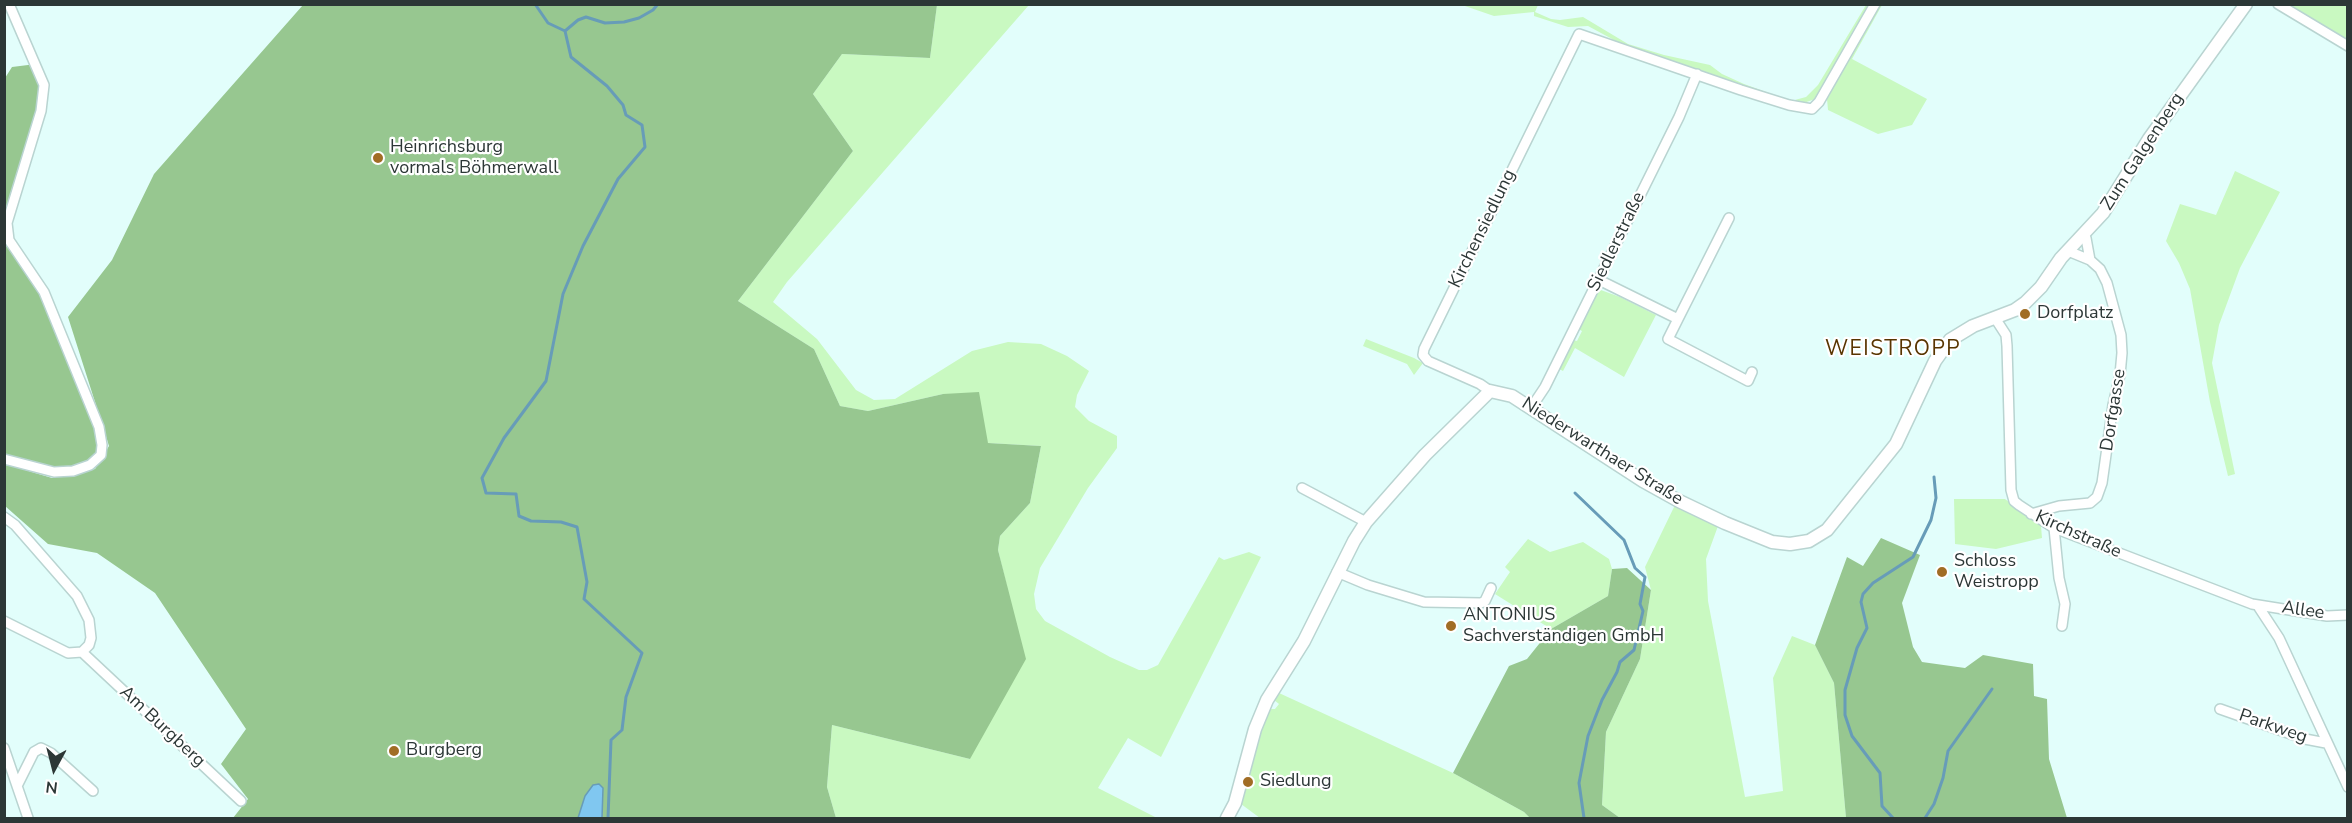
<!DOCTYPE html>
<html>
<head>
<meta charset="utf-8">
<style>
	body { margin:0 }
	#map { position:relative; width:2352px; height:823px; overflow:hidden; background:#e2fefb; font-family:"Nunito Sans",sans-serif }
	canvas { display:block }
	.frame { position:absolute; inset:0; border:6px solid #2c3736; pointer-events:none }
	.north { position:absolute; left:24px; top:739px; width:60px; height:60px; -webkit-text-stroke:4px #fff; paint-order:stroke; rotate:187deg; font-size:16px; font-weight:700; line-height:24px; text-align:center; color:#2c3736 }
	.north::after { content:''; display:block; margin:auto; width:21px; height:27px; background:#2c3736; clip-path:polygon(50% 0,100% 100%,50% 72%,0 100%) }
</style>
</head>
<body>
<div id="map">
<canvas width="2352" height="823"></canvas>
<div class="frame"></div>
<div class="north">N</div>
</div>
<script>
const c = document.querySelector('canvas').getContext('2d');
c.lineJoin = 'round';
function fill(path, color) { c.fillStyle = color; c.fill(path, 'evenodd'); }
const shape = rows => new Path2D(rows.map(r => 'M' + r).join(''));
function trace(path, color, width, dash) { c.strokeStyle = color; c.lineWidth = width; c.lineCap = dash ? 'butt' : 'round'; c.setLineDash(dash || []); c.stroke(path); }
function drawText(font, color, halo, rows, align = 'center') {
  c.font = font + ' "Nunito Sans",sans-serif'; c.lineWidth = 4.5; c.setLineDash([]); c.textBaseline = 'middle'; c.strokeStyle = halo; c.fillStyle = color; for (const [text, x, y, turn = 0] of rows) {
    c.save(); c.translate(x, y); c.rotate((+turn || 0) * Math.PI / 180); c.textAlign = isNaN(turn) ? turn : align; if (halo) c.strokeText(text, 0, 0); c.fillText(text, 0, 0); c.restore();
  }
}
fill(shape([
	[937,5,1029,5,787,282,773,302,817,339,856,390,874,400,895,399,972,351,1008,342,1041,344,1067,356,1089,371,1077,395,1075,407,1089,421,1117,436,1117,448,1088,488,1040,568,1034,594,1036,609,1045,621,1110,657,1139,670,1147,670,1158,665,1219,557,1224,560,1249,552,1261,557,1161,757,1128,738,1098,788,1157,818,836,818,827,787,832,725,970,759,1007,587,998,550,1000,536,1030,503,1041,446,988,443,943,394,868,411,840,406,814,349,738,301,853,151,813,94,842,54,930,58],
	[1462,5,1538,5,1535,12,1551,19,1560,20,1583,17,1628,44,1664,55,1710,65,1722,74,1744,84,1791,101,1806,97,1818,85,1866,5,1872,5,1823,90,1815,99,1801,104,1742,88,1627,47,1588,26,1568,27,1534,16,1534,12,1494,16],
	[1879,5,1882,5,1852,59,1927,99,1912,125,1878,134,1828,110,1827,99],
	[2290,5,2347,5,2347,42,2325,29],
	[2235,171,2280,192,2240,268,2219,325,2212,363,2235,474,2228,476,2210,402,2190,289,2179,263,2166,241,2180,204,2216,215],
	[1598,289,1620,297,1656,315,1624,377,1575,348,1563,371,1559,369,1573,340,1577,341,1582,331,1578,329],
	[1366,339,1414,358,1423,363,1414,375,1407,364,1363,346],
	[1954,499,2005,499,2041,526,2042,538,1996,549,1955,544],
	[1675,505,1718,526,1706,559,1708,601,1745,797,1783,791,1773,678,1792,636,1815,645,1834,683,1846,818,1620,818,1602,805,1606,732,1640,659,1651,590,1645,567],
	[1528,539,1550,552,1583,542,1609,559,1612,569,1608,596,1551,629,1495,594,1510,572,1505,567],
	[1279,693,1453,773,1524,812,1530,818,1260,818,1241,804,1260,733,1269,709,1275,709,1279,704,1274,700]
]), '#c9f9c1');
fill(shape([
	[303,5,937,5,930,58,842,54,813,94,853,151,738,301,814,349,840,406,868,411,943,394,979,392,988,443,1041,446,1030,503,1000,536,998,550,1026,659,970,759,832,725,827,787,836,818,602,818,603,788,586,796,578,818,233,818,248,799,221,764,246,729,155,593,97,553,48,544,5,506,5,464,52,478,95,469,109,446,68,317,112,260,154,174],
	[36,64,41,111,7,223,9,240,44,292,102,445,90,465,54,472,5,459,5,78,12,67],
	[1881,538,1920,555,1902,603,1913,647,1922,662,1965,668,1983,655,2033,664,2034,696,2047,699,2049,759,2067,818,1846,818,1834,683,1815,645,1847,557,1863,566],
	[1627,568,1651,590,1640,659,1606,732,1602,805,1620,818,1530,818,1524,812,1453,773,1509,666,1527,659,1551,629,1608,596,1612,569]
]), '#97c790');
const water = shape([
	[599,784,603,788,602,818,578,818,585,796,593,785,599,784]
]);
fill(water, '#80c7f0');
trace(water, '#679cb8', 1.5);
trace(shape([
	[535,4,548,23,565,31],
	[1575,493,1624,540,1635,568,1645,577,1640,604,1643,611,1634,650,1620,662,1617,672,1602,700,1588,736,1579,783,1584,818],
	[608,818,611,740,622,730,626,697,642,653,584,599,587,582,577,527,561,522,531,521,519,516,516,494,486,493,482,478,504,438,546,381,563,294,583,246,618,179,645,147,642,125,626,115,623,105,607,86,571,57,565,31,578,20,586,17,605,23,624,22,639,18,653,10,658,4],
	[1893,818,1882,806,1880,773,1852,736,1845,715,1845,690,1857,648,1867,628,1861,602,1863,594,1873,583,1913,557,1931,520,1936,498,1934,477],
	[1925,818,1934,804,1943,778,1948,751,1992,689]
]), '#679cb8', 3);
const minor = shape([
	[2278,4,2348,46],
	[2083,236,2086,238,2090,260],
	[1599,280,1678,319,1729,218],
	[1995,318,2006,335,2007,346,2011,490,2014,501,2019,505,2054,528,2252,604,2327,616,2348,615],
	[1678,319,1668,339,1748,381,1752,372],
	[1490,391,1480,384,1428,361,1423,355,1424,349,1579,34,1741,90,1789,105,1812,109,1819,102,1875,4],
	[1531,408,1545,387,1679,117,1697,74],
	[4,459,54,472,73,471,90,465,101,455,102,445,99,427,44,292,9,240,7,223,41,111,44,85,9,4],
	[1302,488,1366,522],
	[2031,514,2059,506,2090,503,2097,497,2102,483,2113,405,2120,375,2122,353,2121,335,2107,283,2100,269,2090,260,2068,251],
	[4,517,15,525,77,596,89,620,91,638,89,645,82,652,68,653,4,621],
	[2054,528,2059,578,2065,604,2062,626],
	[1337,572,1368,585,1424,602,1481,603,1485,601,1491,588],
	[2258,606,2279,638,2348,787],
	[82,652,241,801],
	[2220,709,2305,739,2326,743],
	[4,748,28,818],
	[17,786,34,752,41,748,51,753,93,791]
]);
const tertiary = shape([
	[1227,818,1235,803,1255,729,1267,700,1304,641,1354,541,1366,522,1425,455,1490,391,1512,396,1643,481,1679,501,1725,523,1772,542,1790,544,1809,541,1827,530,1896,444,1935,361,1950,340,1973,326,2015,310,2025,303,2041,287,2061,258,2103,213,2149,139,2246,4]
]);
trace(minor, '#b9d4d1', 12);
trace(tertiary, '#b9d4d1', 15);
trace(minor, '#fff', 9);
trace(tertiary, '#fff', 12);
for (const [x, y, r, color] of [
	[378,158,6,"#a16d25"],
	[2025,314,6,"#a16d25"],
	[1942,572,6,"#a16d25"],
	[1451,626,6,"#a16d25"],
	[394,751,6,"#a16d25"],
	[1248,782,6,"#a16d25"]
]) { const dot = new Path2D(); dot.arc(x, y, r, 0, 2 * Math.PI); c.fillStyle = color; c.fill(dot); trace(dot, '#fff', 2); }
drawText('18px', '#2c3736', '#fff', [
	["Heinrichsburg",390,148],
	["vormals Böhmerwall",390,169],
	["Dorfplatz",2037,314],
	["Schloss",1954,562],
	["Weistropp",1954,583],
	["ANTONIUS",1463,616],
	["Sachverständigen GmbH",1463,637],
	["Burgberg",406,751],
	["Siedlung",1260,782]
], 'left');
drawText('18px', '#2c3736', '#fff', [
	["Zum Galgenberg",2143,152,-57],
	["Kirchensiedlung",1483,229,-64],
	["Siedlerstraße",1617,242,-64],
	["Dorfgasse",2114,410,-81],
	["Niederwarthaer Straße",1602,452,32],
	["Kirchstraße",2078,535,24],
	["Allee",2303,611,8],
	["Am Burgberg",162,727,43],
	["Parkweg",2273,727,19]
]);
c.letterSpacing = '1.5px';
drawText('21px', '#583500', '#fff', [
	["WEISTROPP",1893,350]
]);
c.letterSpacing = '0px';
</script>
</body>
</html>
